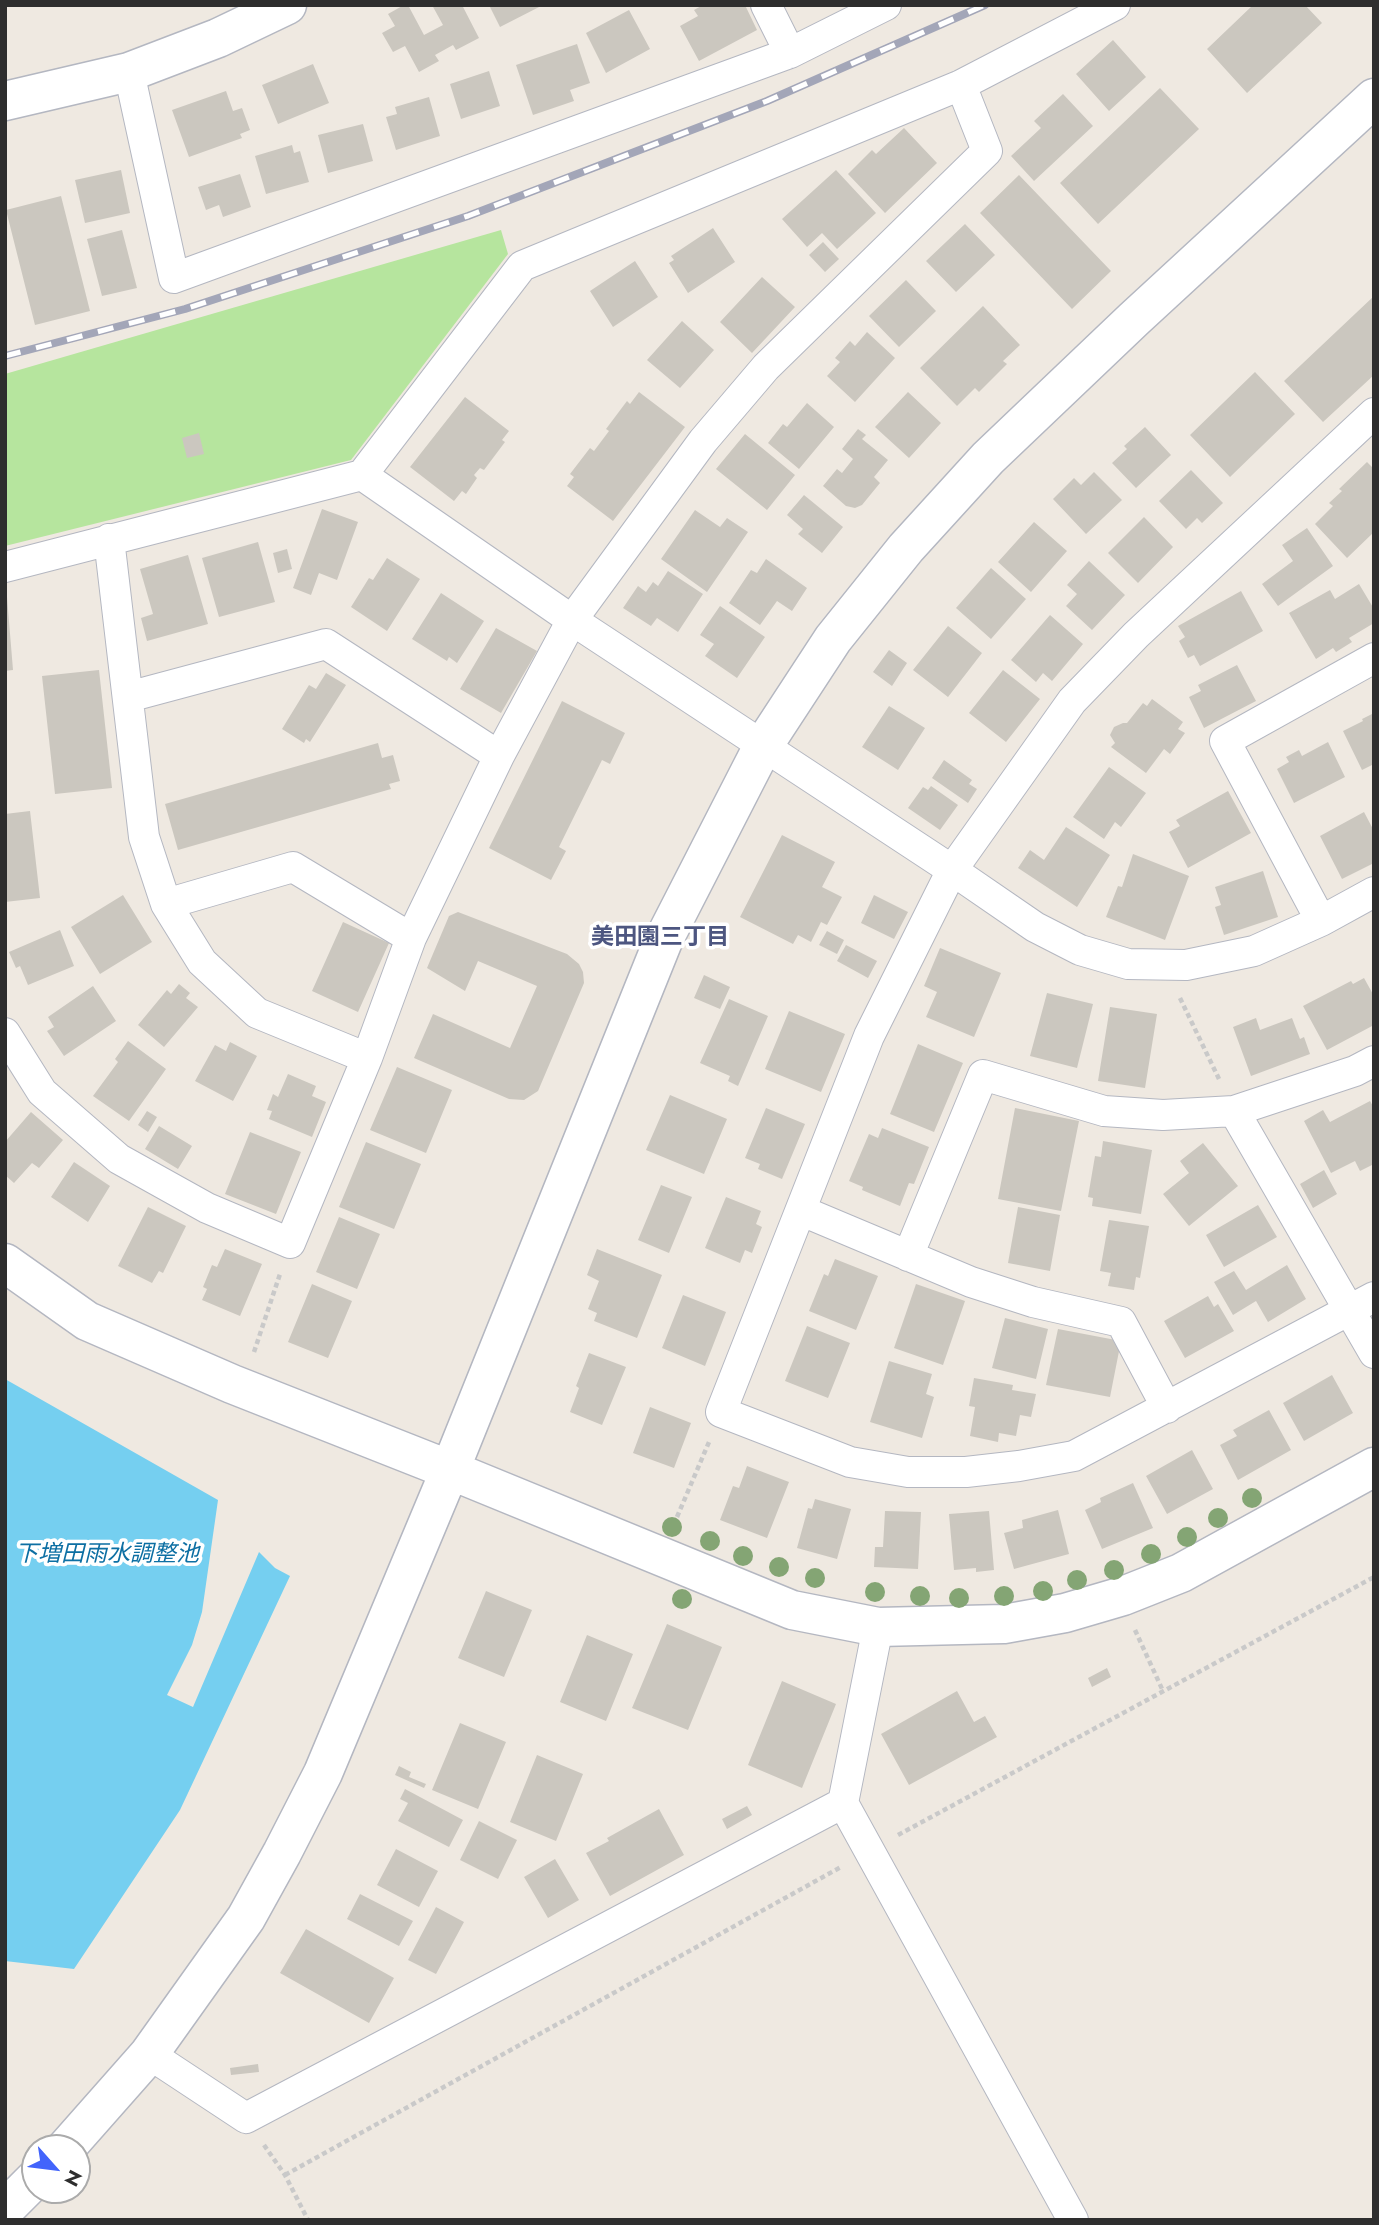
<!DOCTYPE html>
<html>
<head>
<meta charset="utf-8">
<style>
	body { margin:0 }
	#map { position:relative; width:1379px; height:2225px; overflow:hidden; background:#efe9e1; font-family:Jost,sans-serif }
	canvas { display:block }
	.frame { position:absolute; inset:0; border:7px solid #2e2e2e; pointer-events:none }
	.north { position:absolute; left:21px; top:2134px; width:70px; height:70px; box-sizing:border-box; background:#fff; border:2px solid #ababab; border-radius:50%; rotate:118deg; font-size:19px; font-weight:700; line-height:28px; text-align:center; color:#2e2e2e }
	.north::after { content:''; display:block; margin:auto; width:24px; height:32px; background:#4264fb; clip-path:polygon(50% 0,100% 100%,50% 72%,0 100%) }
</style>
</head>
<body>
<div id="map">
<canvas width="1379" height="2225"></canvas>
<div class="frame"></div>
<div class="north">N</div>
</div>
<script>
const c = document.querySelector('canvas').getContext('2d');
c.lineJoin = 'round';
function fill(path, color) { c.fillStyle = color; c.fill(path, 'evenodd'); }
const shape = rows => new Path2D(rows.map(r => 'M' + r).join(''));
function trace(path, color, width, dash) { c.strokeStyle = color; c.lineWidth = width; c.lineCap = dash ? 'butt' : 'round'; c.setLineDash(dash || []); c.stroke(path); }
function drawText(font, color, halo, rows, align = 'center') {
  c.font = font + ' Jost,"Noto Sans JP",sans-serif'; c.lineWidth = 7; c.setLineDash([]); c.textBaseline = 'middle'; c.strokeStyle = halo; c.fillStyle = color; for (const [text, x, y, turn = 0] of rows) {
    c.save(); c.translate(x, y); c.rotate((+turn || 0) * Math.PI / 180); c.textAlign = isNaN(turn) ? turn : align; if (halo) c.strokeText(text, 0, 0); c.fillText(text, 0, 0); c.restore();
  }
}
fill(shape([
	[501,230,508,254,351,460,5,546,5,374]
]), '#b6e59e');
fill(shape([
	[5,1379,218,1500,202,1612,192,1645,167,1695,193,1707,259,1552,275,1568,290,1576,180,1810,74,1969,5,1961]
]), '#75cff0');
fill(shape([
	[404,5,408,5,424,35,443,25,432,5,462,5,479,38,456,50,453,45,435,55,439,61,419,72,405,46,393,52,382,33,395,26,388,14],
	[489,5,543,5,500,27],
	[703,5,745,5,757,30,699,61,680,26,698,16,694,10],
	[1253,5,1305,5,1322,23,1247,93,1207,49],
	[629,10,650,49,606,73,586,33],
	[1113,40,1146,77,1109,111,1076,74],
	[577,44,590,83,570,90,574,101,533,115,516,65],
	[313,64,329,103,278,124,262,85],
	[489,71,500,106,461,119,450,84],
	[1160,88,1199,129,1098,224,1060,183],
	[226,91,233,111,242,108,250,130,240,134,242,138,189,157,172,110],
	[1063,94,1093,126,1034,181,1011,156,1041,128,1034,121],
	[429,97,440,136,396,150,386,117,397,114,395,107],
	[363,124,373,161,328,173,318,135],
	[904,128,937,163,885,213,848,174,872,150,876,154],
	[292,145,294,153,300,151,309,182,266,194,255,156],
	[121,170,130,213,85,223,75,180],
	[836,170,876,213,837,249,822,233,807,247,782,219],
	[240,174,251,207,223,217,219,205,206,210,198,187],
	[1019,175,1111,271,1072,309,980,213],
	[61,196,90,311,35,325,6,210],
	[965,224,995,255,956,292,926,261],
	[713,228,735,262,688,293,669,263,674,260,671,256],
	[122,230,137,288,102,296,87,239],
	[823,242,839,259,825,272,809,255],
	[635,261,658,297,613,327,590,291],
	[762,277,795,307,752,353,720,322],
	[906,280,936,311,899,347,869,316],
	[1374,296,1374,375,1323,422,1284,381],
	[983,306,1020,345,1003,361,1007,364,979,392,975,388,957,406,920,368],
	[682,321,714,350,680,388,647,360],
	[867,332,895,358,855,402,827,376,840,362,835,358,850,341,855,346],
	[1255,372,1295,414,1230,477,1190,435],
	[639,392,685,427,613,521,567,486,574,477,570,474,590,448,594,451,609,431,606,429,627,401,630,404],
	[908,392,941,423,909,458,875,427],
	[465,397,509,431,502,440,505,442,484,470,480,468,474,475,477,478,466,494,462,491,454,501,410,467],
	[807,403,834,427,799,469,768,443,783,424,787,427],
	[1145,427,1171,455,1136,488,1112,463,1127,449,1124,446],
	[858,429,866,435,862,439,888,460,874,477,880,483,862,505,855,508,846,506,823,486,837,469,842,473,853,459,842,449],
	[199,433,204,454,187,458,182,438],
	[745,434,795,475,767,510,716,469],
	[1367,462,1374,469,1374,532,1347,558,1315,524,1333,506,1329,503,1342,491,1339,489],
	[1191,470,1223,503,1202,523,1197,518,1186,529,1159,501],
	[1094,472,1122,500,1086,534,1053,499,1074,478,1081,485],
	[804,495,843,527,822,553,798,534,803,529,787,515],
	[322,509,358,522,337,580,319,573,311,595,293,588],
	[695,510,720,527,727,518,748,532,707,592,661,559],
	[1144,517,1173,547,1138,583,1108,553],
	[1034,522,1067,551,1031,592,998,562],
	[1307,528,1333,566,1278,606,1262,584,1293,561,1282,545],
	[258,542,275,602,219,617,202,558],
	[287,549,292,569,278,573,273,553],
	[188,555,208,624,147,641,141,618,153,614,140,569],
	[387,558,420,579,387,631,351,607,369,578,373,580],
	[766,559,807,588,792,611,777,601,760,625,729,603,751,570,757,573],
	[1089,561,1125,595,1092,630,1066,606,1077,594,1067,585],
	[991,568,1026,599,991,639,956,608],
	[668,571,703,594,678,632,657,618,651,626,623,608,638,586,646,592,653,582,658,586],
	[1359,584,1374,609,1374,623,1349,638,1352,642,1336,652,1333,648,1316,659,1289,613,1330,590,1335,599],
	[1241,591,1263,631,1200,666,1194,655,1188,658,1179,641,1185,637,1178,626],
	[441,593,484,621,457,663,449,657,447,661,412,639],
	[5,597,7,597,13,670,5,671],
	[720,606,765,637,737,678,705,656,714,644,700,635],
	[1050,615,1083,644,1052,681,1043,673,1036,682,1011,660],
	[948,626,982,653,948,697,913,670],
	[496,628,537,651,501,713,460,689],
	[889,650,907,663,892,686,873,672],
	[1237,665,1256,701,1204,728,1189,697,1201,691,1198,685],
	[99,670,112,788,55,794,42,676],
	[1003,670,1040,699,1006,742,969,713],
	[326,673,346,685,310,742,306,739,304,743,282,729,309,685,316,689],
	[1152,699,1183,722,1178,729,1185,733,1170,754,1164,749,1146,773,1111,747,1115,743,1110,735,1114,727,1123,723,1127,723,1143,703,1147,706],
	[562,701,625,733,610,764,602,760,559,847,566,851,551,880,489,848],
	[889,706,925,728,898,770,862,747],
	[1374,713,1374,764,1362,770,1343,731,1363,721,1362,719],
	[1328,742,1345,777,1294,803,1277,769,1289,762,1286,757,1299,750,1302,756],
	[378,743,382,758,393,755,400,781,389,784,391,789,178,850,165,804],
	[944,760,972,780,969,784,977,789,968,803,932,778],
	[1109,767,1146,793,1121,827,1115,822,1104,839,1073,817],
	[931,786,958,805,940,830,908,808,923,787,928,790],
	[1228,791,1251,833,1188,868,1169,832,1180,826,1176,820],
	[30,811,40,898,5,902,5,814],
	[1364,812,1374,831,1374,863,1342,879,1320,836],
	[1066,827,1110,855,1077,907,1018,868,1030,850,1044,860],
	[782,835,835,862,822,887,842,897,827,925,821,922,811,942,798,935,793,944,740,917],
	[1133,854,1189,876,1165,940,1106,917,1118,886,1122,887],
	[1263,871,1278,917,1224,935,1215,907,1221,905,1215,887],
	[123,895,152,942,100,974,71,927],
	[874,895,908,912,894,939,861,923],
	[458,912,567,954,579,964,583,972,584,983,538,1091,524,1100,509,1099,414,1058,433,1014,510,1048,537,986,478,961,465,991,427,968,449,916],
	[343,922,389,943,358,1012,312,991],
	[60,930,74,966,28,985,20,966,16,968,9,952],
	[827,931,844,940,837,954,819,945],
	[846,945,877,961,868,978,837,961],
	[940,948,1001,973,974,1037,926,1017,937,992,924,986],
	[704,975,730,987,720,1009,694,998],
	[1364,978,1374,996,1372,1008,1374,1025,1327,1050,1303,1006,1351,981,1353,984],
	[179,984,190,993,186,998,198,1007,164,1047,138,1025,167,990,171,994],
	[93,986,116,1021,64,1056,47,1031,54,1027,48,1017],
	[1047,993,1093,1004,1077,1068,1030,1056],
	[729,999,768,1016,738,1086,728,1081,730,1076,700,1063],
	[1110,1007,1157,1014,1145,1088,1098,1081],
	[789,1011,845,1034,821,1092,765,1069],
	[1256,1018,1260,1030,1292,1018,1300,1039,1304,1037,1310,1054,1251,1076,1233,1027],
	[128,1041,166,1069,129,1121,93,1096,118,1062,115,1059],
	[230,1042,257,1056,233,1101,195,1081,215,1045,226,1051],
	[918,1044,963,1063,934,1132,890,1114],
	[397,1067,452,1090,426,1153,370,1130],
	[288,1074,316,1086,312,1096,326,1102,312,1137,269,1119,272,1111,267,1110,273,1094,278,1097],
	[670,1095,727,1119,704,1174,646,1150],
	[1370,1101,1374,1108,1374,1164,1360,1171,1355,1161,1331,1173,1304,1121,1323,1110,1330,1122],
	[766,1108,805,1124,782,1179,758,1169,760,1164,745,1158],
	[1015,1108,1079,1121,1061,1211,998,1199],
	[147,1111,157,1117,148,1132,138,1125],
	[31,1112,63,1140,39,1168,32,1163,14,1183,5,1175,5,1142],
	[159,1126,192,1146,178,1169,145,1149],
	[882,1128,929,1147,914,1184,909,1183,900,1206,862,1190,863,1187,849,1181,869,1134,878,1138],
	[250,1132,301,1152,276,1214,225,1194],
	[1103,1141,1152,1150,1141,1214,1092,1206,1093,1198,1088,1197,1095,1156,1101,1157],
	[366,1142,421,1164,394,1229,339,1207],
	[1203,1143,1238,1186,1189,1226,1163,1194,1189,1173,1180,1161],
	[74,1162,110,1186,88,1222,51,1197],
	[1324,1170,1337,1194,1313,1208,1300,1184],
	[661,1185,692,1197,669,1253,638,1240],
	[726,1197,761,1211,756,1224,762,1227,752,1253,745,1250,740,1263,705,1248],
	[1258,1205,1277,1237,1224,1267,1206,1235],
	[148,1207,186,1226,163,1273,159,1271,152,1283,118,1266],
	[1018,1207,1060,1215,1050,1271,1008,1263],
	[339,1217,380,1234,357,1289,316,1272],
	[1109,1220,1149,1226,1140,1278,1136,1277,1134,1290,1108,1286,1111,1273,1100,1271],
	[225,1249,262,1264,240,1316,202,1300,207,1289,203,1287,212,1265,217,1267],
	[597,1249,662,1275,637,1338,594,1321,597,1313,588,1309,599,1281,587,1275],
	[835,1259,878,1276,856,1330,809,1311,824,1274,828,1276],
	[1287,1265,1306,1299,1268,1322,1256,1301,1233,1315,1214,1282,1234,1271,1246,1290],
	[312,1284,352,1301,328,1358,288,1342],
	[916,1284,965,1301,943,1365,894,1348],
	[683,1295,726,1312,705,1366,662,1348],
	[1208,1296,1214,1307,1218,1304,1234,1331,1185,1358,1164,1321],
	[1005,1318,1048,1329,1036,1379,992,1368],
	[807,1326,850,1343,828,1398,785,1381],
	[1058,1329,1121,1341,1110,1397,1046,1385],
	[589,1353,626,1367,602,1425,570,1412,579,1388,576,1386],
	[889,1361,932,1374,926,1394,934,1397,922,1438,870,1422],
	[1332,1375,1353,1413,1304,1441,1283,1403],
	[974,1378,1013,1385,1012,1390,1036,1394,1031,1417,1020,1415,1016,1436,999,1433,998,1442,970,1436,975,1407,969,1406],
	[650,1407,691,1423,674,1468,633,1453],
	[1269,1410,1291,1450,1238,1480,1220,1445,1237,1436,1233,1430],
	[1192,1450,1213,1489,1167,1514,1146,1476],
	[747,1466,789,1482,767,1538,720,1520,733,1486,739,1488],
	[1133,1483,1153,1528,1102,1549,1085,1510,1101,1502,1100,1498],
	[815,1499,851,1509,837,1559,797,1548,808,1508,812,1509],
	[1058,1510,1069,1554,1014,1569,1004,1533,1023,1528,1022,1520],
	[885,1511,921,1512,918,1569,874,1567,875,1547,883,1547],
	[989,1511,994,1570,976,1572,976,1568,954,1570,949,1514],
	[486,1591,532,1610,504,1677,458,1658],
	[667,1624,722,1647,688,1730,632,1708],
	[587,1635,633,1654,606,1721,560,1702],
	[1107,1668,1111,1677,1092,1687,1088,1678],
	[782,1681,836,1704,802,1788,748,1765],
	[957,1691,974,1722,985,1716,997,1737,909,1785,881,1734],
	[460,1723,506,1742,478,1809,432,1790],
	[537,1755,583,1774,556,1841,510,1822],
	[399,1766,411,1772,409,1777,426,1784,424,1788,395,1775],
	[405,1789,463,1820,449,1847,398,1821,408,1803,400,1799],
	[747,1806,752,1815,727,1829,722,1819],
	[659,1809,684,1855,610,1896,586,1853,609,1841,607,1838],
	[479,1821,517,1840,498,1879,460,1860],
	[396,1849,438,1871,419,1907,377,1885],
	[555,1859,579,1900,548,1918,524,1877],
	[360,1894,413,1921,399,1946,347,1919],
	[436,1907,464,1922,436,1974,408,1960],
	[306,1929,394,1978,369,2023,280,1973],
	[258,2064,259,2072,231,2075,230,2068]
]), '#cbc7bf');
const street = shape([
	[766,5,790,53],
	[129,72,174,278,790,53,886,5],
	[1374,413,1136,635,1072,701,952,870,869,1036,721,1412,850,1462,908,1472,966,1472,1019,1466,1074,1456,1374,1297],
	[362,475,522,266,961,85,1115,5],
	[109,539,144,837,166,904,202,962,257,1013,367,1058],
	[5,567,362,475,572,620,952,870,1035,927,1080,950,1128,964,1186,965,1254,951,1321,921,1374,892],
	[128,697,326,644,499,756],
	[166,904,293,867,411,938],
	[1321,921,1225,741,1374,658],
	[5,1033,42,1092,119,1159,207,1208,290,1243,367,1058,411,938,499,756,572,620,703,441,766,367,987,151,961,85],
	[1234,1111,1355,1071,1374,1061],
	[802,1211,971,1282,1033,1302,1121,1322,1167,1408],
	[908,1256,983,1075,1104,1111,1163,1115,1234,1111,1374,1353],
	[843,1803,1073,2220],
	[149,2054,246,2118,843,1803,878,1627]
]);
const secondary = shape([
	[5,101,129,72,218,38,287,5],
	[5,1263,87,1321,232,1384,450,1470,792,1610,878,1627,1004,1624,1065,1613,1123,1596,1181,1573,1374,1467],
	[66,2148,149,2054,246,1918,282,1853,323,1773,450,1470,663,941,763,746,833,639,906,548,988,458,1134,319,1374,98],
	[5,2209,35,2179]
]);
trace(street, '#b4b7c1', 32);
trace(secondary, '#b4b7c1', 41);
trace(shape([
	[1180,998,1219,1079],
	[254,1352,280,1274],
	[677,1517,709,1442],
	[1135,1630,1163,1691],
	[898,1835,1374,1577],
	[264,2145,285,2175,308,2220],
	[285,2175,841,1867]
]), '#c9c9c9', 4.5, [5, 3.5]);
trace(street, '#fff', 30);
trace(secondary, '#fff', 38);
const rail = shape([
	[5,356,185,309,468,216,767,101,985,5]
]);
trace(rail, '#a3a6b8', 8);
trace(rail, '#fff', 5, [16]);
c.fillStyle = '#84a574';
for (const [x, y] of [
	[1252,1498],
	[1218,1518],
	[672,1527],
	[1187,1537],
	[710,1541],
	[1151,1554],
	[743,1556],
	[779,1567],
	[1114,1570],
	[815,1578],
	[1077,1580],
	[1043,1591],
	[875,1592],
	[920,1596],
	[1004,1596],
	[959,1598],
	[682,1599]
]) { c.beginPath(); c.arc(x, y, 10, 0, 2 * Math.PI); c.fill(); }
drawText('bold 23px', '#4d5680', '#fff', [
	["美田園三丁目",660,938]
]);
drawText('italic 23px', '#0d6fa3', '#fff', [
	["下増田雨水調整池",107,1555]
]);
</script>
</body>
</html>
